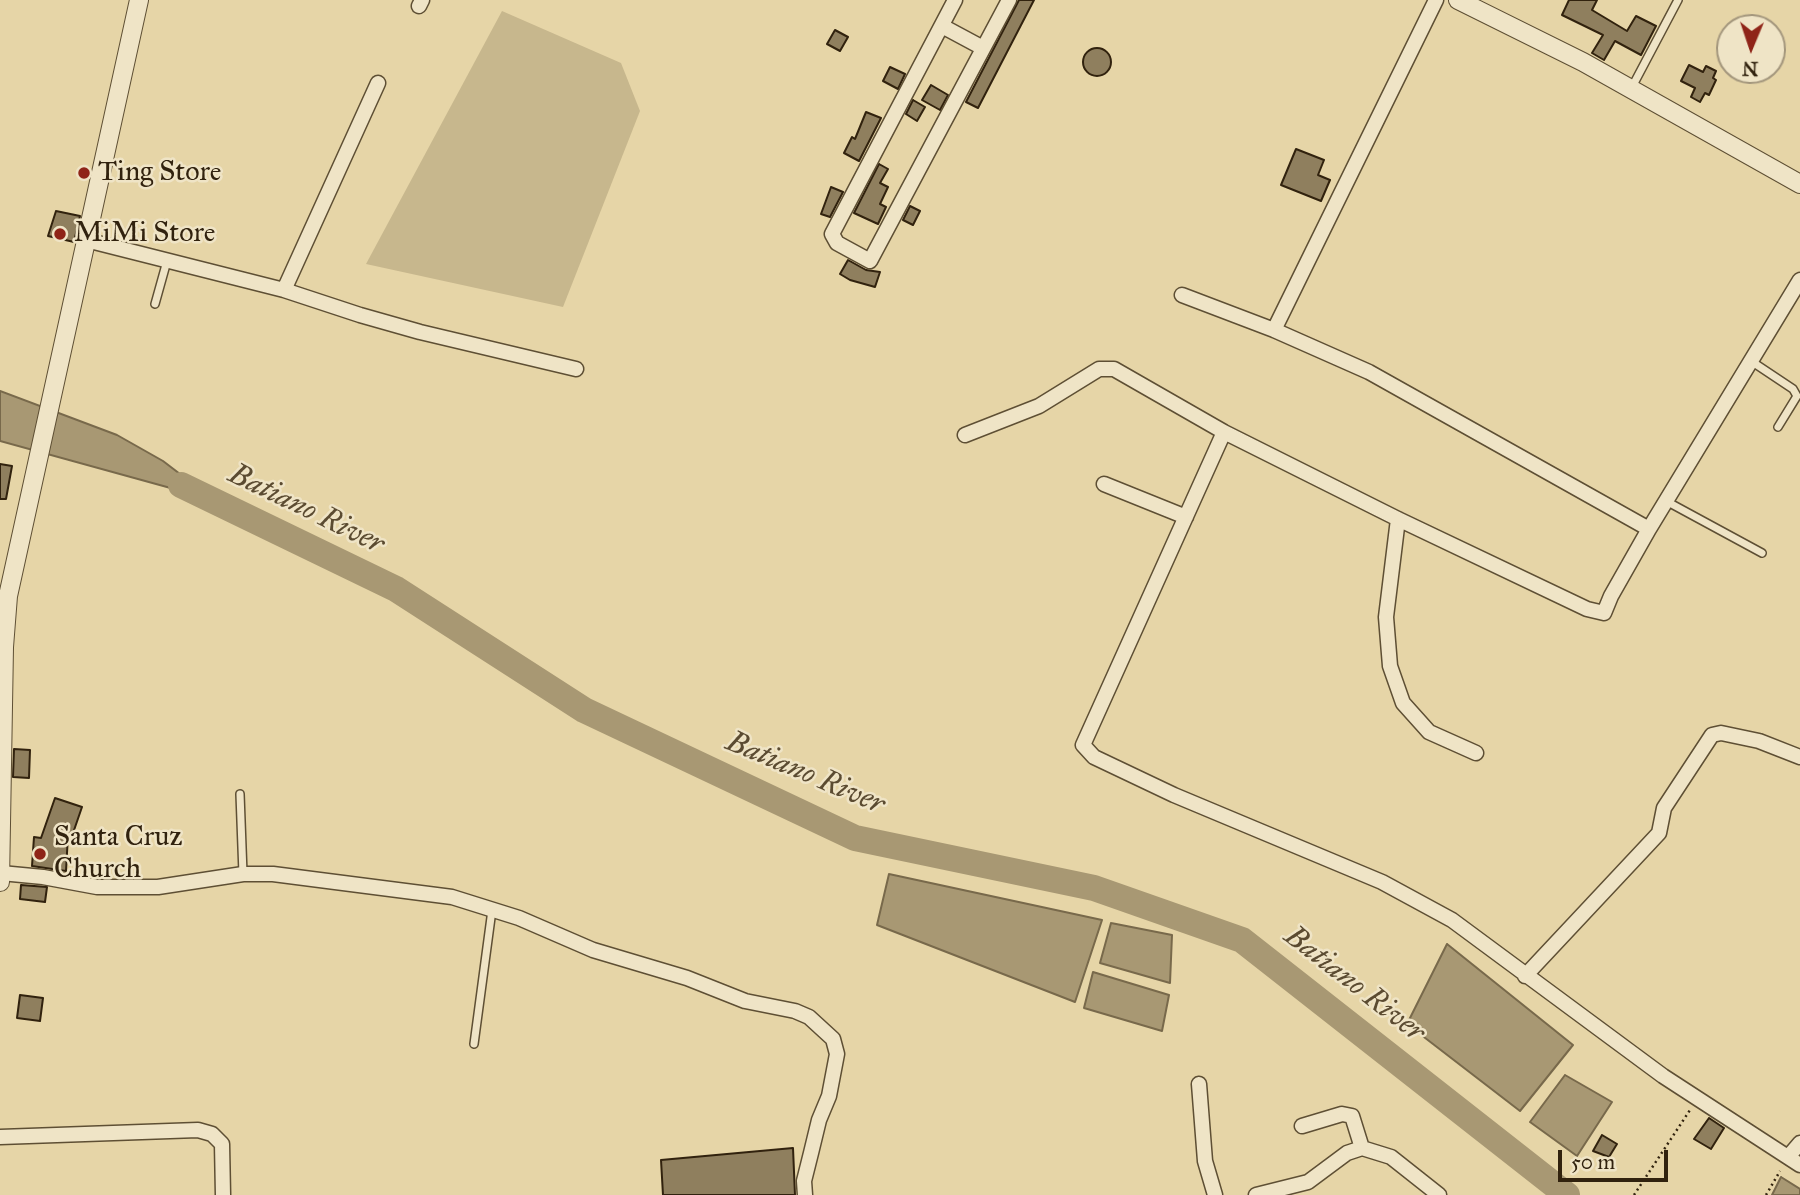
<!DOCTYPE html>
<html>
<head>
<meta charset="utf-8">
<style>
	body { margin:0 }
	#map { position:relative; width:1800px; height:1195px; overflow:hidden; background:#e6d5a7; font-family:"IM FELL Great Primer",serif }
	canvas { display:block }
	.north { position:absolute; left:1716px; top:14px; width:70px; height:70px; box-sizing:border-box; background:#efe4c6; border:2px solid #a3967c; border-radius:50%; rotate:182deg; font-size:19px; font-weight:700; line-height:28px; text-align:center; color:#31220e }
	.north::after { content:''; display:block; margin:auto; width:24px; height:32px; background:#8f2418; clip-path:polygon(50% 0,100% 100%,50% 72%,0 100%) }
	.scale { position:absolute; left:1558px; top:1150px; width:110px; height:32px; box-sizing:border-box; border:4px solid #31220e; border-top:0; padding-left:9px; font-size:21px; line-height:24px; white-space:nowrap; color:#31220e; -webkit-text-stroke:5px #efe4c6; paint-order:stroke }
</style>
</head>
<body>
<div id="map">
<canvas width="1800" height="1195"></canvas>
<div class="north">N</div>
<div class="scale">50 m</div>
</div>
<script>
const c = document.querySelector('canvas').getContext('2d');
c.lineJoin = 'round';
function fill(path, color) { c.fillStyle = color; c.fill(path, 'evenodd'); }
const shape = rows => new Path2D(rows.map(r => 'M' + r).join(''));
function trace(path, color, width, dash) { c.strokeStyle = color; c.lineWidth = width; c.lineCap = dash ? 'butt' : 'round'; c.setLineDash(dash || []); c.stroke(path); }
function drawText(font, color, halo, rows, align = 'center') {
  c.font = font + ' "IM FELL Great Primer",serif'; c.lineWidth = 5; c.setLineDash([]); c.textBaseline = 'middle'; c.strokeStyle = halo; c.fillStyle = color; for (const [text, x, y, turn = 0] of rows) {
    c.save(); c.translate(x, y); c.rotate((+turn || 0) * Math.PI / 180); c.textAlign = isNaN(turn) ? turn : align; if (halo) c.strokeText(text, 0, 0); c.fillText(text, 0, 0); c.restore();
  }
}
fill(shape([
	[502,11,621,63,640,111,563,307,366,264]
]), '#c7b78d');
const water = shape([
	[0,391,117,435,163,461,214,500,0,441,0,391],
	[889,874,1102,920,1075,1002,877,925,889,874],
	[1111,923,1172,935,1170,983,1100,963,1111,923],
	[1447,944,1573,1045,1520,1111,1407,1024,1447,944],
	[1093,972,1169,995,1162,1031,1084,1008,1093,972],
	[1565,1075,1612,1102,1577,1156,1530,1122,1565,1075],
	[1781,1177,1800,1189,1800,1195,1772,1195,1781,1177]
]);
fill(water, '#a89873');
trace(water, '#78694b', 2);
trace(shape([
	[181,485,396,589,584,710,855,838,1094,888,1242,940,1567,1195]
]), '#a89873', 26);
const building = shape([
	[1019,0,1034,0,978,108,966,102,1019,0],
	[1569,0,1597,0,1592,10,1627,31,1636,16,1656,26,1641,55,1615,41,1604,60,1592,53,1603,35,1562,15,1569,0],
	[835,30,848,37,840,51,827,44,835,30],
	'1083 62a14 14 0 1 1 28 0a14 14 0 1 1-28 0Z',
	[1689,65,1703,72,1706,66,1716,71,1713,78,1716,80,1709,95,1705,93,1700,102,1691,97,1695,88,1681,81,1689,65],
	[890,67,905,74,898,89,883,81,890,67],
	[931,85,948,95,940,110,922,100,931,85],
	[913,100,925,107,917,121,906,114,913,100],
	[866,112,881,118,859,161,844,153,852,137,855,139,866,112],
	[1296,149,1324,160,1318,175,1330,180,1321,201,1281,185,1296,149],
	[879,164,888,169,880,183,888,187,880,204,886,207,878,224,854,213,879,164],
	[831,187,843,192,830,217,821,214,831,187],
	[910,206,920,211,913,225,903,220,910,206],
	[56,211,80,216,74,242,48,236,56,211],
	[848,260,866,270,880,272,875,287,850,280,840,274,848,260],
	[0,464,12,466,6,499,0,499,0,464],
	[14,749,30,750,29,778,13,777,14,749],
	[55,798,82,807,72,836,68,835,66,871,32,866,34,837,41,838,55,798],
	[21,885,47,887,45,902,20,899,21,885],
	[20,995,43,998,40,1021,17,1018,20,995],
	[1709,1118,1724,1128,1711,1149,1694,1139,1709,1118],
	[1602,1135,1617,1144,1609,1157,1593,1151,1602,1135],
	[793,1148,795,1195,663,1195,661,1160,793,1148]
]);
fill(building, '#8f7f5e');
trace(building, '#31220e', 2);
const service = shape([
	[1631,89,1678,0],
	[155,304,167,261],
	[1751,361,1793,389,1797,396,1778,427],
	[1666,501,1762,553],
	[240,794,243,874],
	[474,1044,492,910]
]);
const minor = shape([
	[955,0,832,234,837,243,870,261,1009,0],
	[419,6,422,0],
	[942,26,983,48],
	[86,240,284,290,360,315,420,332,576,369],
	[284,290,378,83],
	[1182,295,1274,330,1369,372,1649,529],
	[1274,330,1436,0],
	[1224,432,1083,745,1094,757,1174,795,1382,882,1452,920,1663,1076,1800,1165],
	[965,435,1039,406,1099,369,1114,369,1224,432,1398,519,1587,609,1604,613,1611,596,1649,529,1800,280],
	[1104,484,1186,517],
	[1398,519,1386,617,1390,666,1403,703,1429,732,1476,753],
	[1,873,43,877,97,887,158,887,243,874,273,874,452,897,519,918,593,950,687,978,745,1001,795,1011,809,1017,833,1039,837,1054,829,1096,819,1120,811,1153,804,1181,805,1195],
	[1525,976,1659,833,1664,808,1712,735,1721,733,1759,741,1800,757],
	[1199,1084,1205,1161,1215,1195],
	[0,1137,198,1130,212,1134,222,1144,223,1195],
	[1362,1148,1391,1157,1439,1195],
	[1788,1157,1800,1143],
	[1256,1195,1308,1182,1347,1153,1362,1148,1352,1116,1342,1114,1302,1126]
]);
const tertiary = shape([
	[1458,0,1583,62,1800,184],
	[0,882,4,647,8,596,139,0]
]);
trace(service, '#5e4f34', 10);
trace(minor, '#5e4f34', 17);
trace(tertiary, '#5e4f34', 20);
trace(shape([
	[1634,1195,1690,1110],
	[1766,1195,1780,1171]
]), '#31220e', 2.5, [2, 3.5]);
trace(service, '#efe4c6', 7);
trace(minor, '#efe4c6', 14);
trace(tertiary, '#efe4c6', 18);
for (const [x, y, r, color] of [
	[84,173,7,"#8f2418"],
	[60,234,7,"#8f2418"],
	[40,854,7,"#8f2418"]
]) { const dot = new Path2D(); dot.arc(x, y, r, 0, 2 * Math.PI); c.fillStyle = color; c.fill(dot); trace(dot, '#efe4c6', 2.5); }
drawText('28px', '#31220e', '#efe4c6', [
	["Ting Store",98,173],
	["MiMi Store",74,234],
	["Santa Cruz",54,838],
	["Church",54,870]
], 'left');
drawText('italic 30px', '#5b4b31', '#efe4c6', [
	["Batiano River",306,510,26],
	["Batiano River",805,774,23],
	["Batiano River",1354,985,38]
]);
</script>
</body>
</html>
